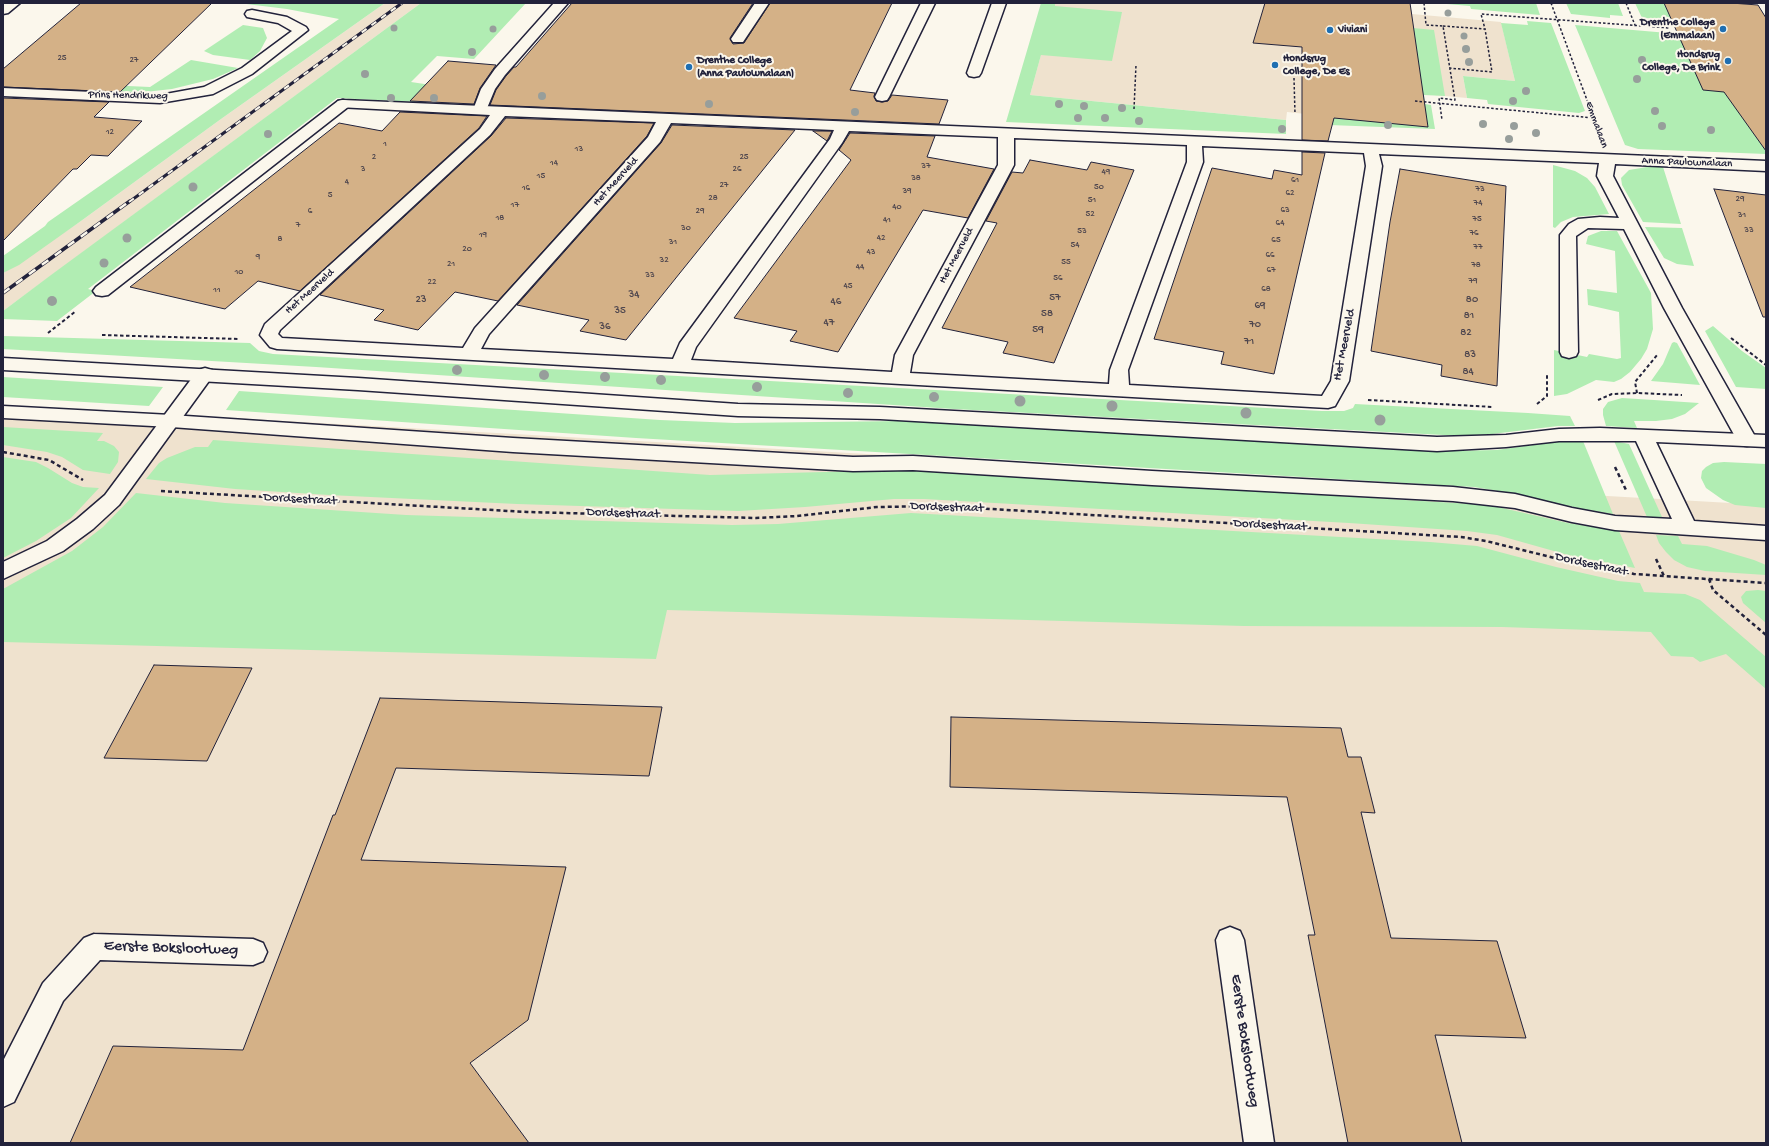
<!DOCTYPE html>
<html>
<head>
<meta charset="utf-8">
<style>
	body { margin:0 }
	#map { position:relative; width:1769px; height:1146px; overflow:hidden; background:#fbf7ec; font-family:"Gochi Hand",sans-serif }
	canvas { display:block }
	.frame { position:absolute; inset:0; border:4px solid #22223b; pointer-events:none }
</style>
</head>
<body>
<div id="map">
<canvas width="1769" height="1146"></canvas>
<div class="frame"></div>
</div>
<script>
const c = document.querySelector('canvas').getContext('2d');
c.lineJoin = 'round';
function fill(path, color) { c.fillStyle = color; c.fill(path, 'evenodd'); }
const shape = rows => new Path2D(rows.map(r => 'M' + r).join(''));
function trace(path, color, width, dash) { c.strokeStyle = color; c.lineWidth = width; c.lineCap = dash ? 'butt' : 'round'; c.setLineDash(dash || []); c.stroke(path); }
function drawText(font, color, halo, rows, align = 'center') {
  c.font = font + ' "Gochi Hand",sans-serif'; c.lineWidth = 4; c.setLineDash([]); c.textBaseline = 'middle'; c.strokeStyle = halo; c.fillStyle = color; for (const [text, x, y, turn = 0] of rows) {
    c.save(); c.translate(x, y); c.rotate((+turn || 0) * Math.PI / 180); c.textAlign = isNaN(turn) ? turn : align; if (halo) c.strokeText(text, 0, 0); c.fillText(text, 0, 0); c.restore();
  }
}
fill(shape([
	[385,3,421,3,3,311,3,273,81,221,221,119],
	[1055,3,1410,3,1412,14,1501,22,1515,81,1463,76,1467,98,1423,94,1426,127,1287,112,1286,120,1030,95],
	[3,405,1766,505,1766,1143,3,1143]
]), '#efe2ce');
fill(shape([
	[238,3,385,3,221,119,81,221,19,265,3,273,3,256,45,226,48,222,339,19,287,9],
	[421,3,526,3,474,59,437,56,411,82,431,85,415,102,337,98,88,289,96,291,57,321,3,319,3,311,51,275],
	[1041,3,1055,3,1055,6,1122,12,1112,61,1041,55,1030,95,1286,120,1286,134,1006,122],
	[1435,3,1536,3,1540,15,1471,9,1470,6],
	[1566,3,1618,3,1623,16,1610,15,1610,18,1571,14],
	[1635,3,1664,3,1672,20,1642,18],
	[1527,21,1551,23,1585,111,1579,113,1488,104,1487,100,1467,98,1463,76,1515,81,1501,23,1528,25],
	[243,25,263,28,267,38,260,51,250,60,213,55,204,51],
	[1575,25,1668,33,1667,31,1677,32,1743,94,1766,135,1766,154,1638,149,1625,145],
	[1413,28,1434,30,1445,96,1424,95,1425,104,1431,105,1435,129,1303,124,1302,115],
	[191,60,238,68,213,79,172,89,145,92,100,91,106,85,150,87],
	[1553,165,1575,171,1587,178,1595,187,1609,214,1573,217,1561,222,1555,228,1553,227],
	[1647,167,1663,167,1681,224,1643,222,1622,185,1621,178,1629,170],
	[1645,227,1682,228,1694,266,1677,264,1664,258],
	[1601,231,1617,231,1651,293,1653,329,1647,349,1641,359,1630,372,1621,379,1614,382,1596,380,1567,394,1554,396,1554,350,1587,357,1589,354,1617,359,1621,358,1619,312,1588,305,1587,289,1617,293,1615,251,1586,244,1588,236],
	[1713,326,1742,351,1766,368,1766,389,1736,387,1705,331],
	[3,336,250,343,259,351,273,354,1322,411,1344,411,1353,408,1355,404,1528,413,1570,416,1575,426,1558,426,1484,435,1462,436,954,409,316,367,3,349],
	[1674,342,1677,343,1700,385,1651,381,1663,364,1672,343],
	[3,377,163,387,149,406,3,397],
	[239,391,660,420,735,423,903,421,1448,451,1496,450,1556,442,1583,441,1613,514,1582,509,1510,493,1474,487,636,438,226,410],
	[1622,398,1654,400,1699,403,1685,414,1672,419,1656,421,1634,421,1637,428,1606,426,1603,415,1603,409,1608,402],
	[3,427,103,433,97,441,104,441,114,446,119,452,118,462,110,474,83,470,62,457,47,452,3,445],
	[213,440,710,475,900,470,1489,505,1568,523,1619,531,1635,568,1568,555,1497,535,1467,531,1349,523,924,499,894,499,805,507,738,511,517,504,329,495,235,489,146,479,159,463,167,458,195,447,208,447],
	[1614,441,1629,444,1662,517,1647,517],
	[3,457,36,462,48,468,72,483,83,487,99,488,71,518,36,541,3,558],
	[1724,462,1766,464,1766,508,1735,505,1723,500,1706,488,1701,478,1702,471,1706,467,1713,463],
	[136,493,225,503,406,515,732,525,778,524,911,513,1430,542,1477,546,1556,567,1618,581,1640,583,1644,592,1685,594,1700,600,1766,657,1766,689,1726,654,1700,662,1693,657,1671,656,1651,632,1502,627,1244,626,667,610,656,659,3,642,3,589,72,551,103,527],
	[1656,535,1678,536,1682,544,1707,546,1754,560,1766,565,1766,575,1705,571,1687,567,1674,560,1666,552,1659,543],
	[1758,590,1766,591,1766,623,1743,603,1741,597,1746,591]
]), '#b1edb3');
const building = shape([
	[81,3,212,3,120,92,3,87,3,69,81,3],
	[572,3,753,3,730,38,733,44,744,43,770,3,892,3,850,90,875,93,874,96,876,101,882,102,888,101,892,95,948,100,939,124,490,105,496,90,506,76,514,67,516,67,572,3],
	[1265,3,1410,3,1428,127,1334,118,1328,141,1302,140,1302,47,1253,43,1265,3],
	[1664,3,1731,3,1758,5,1766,18,1766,151,1724,92,1703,90,1664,3],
	[448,61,496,65,480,88,474,104,410,101,448,61],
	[3,98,109,102,94,117,142,121,108,156,91,155,77,169,73,169,3,241,3,98],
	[400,112,487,116,479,128,300,291,258,281,225,309,130,287,339,123,382,131,400,112],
	[506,118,654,123,647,136,498,301,455,292,418,330,374,320,384,310,320,295,491,136,506,118],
	[672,125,795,130,626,340,580,331,589,320,517,305,661,143,672,125],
	[813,131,832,131,827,141,813,131],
	[850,133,935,136,927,157,994,169,968,218,923,210,838,352,790,341,797,331,734,318,851,160,839,150,850,133],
	[1302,152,1325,153,1274,374,1221,364,1224,352,1154,339,1212,168,1272,179,1274,170,1302,175,1302,152],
	[1030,160,1087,170,1091,162,1134,170,1054,363,1003,353,1008,342,942,328,997,223,986,221,1012,172,1023,173,1030,160],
	[1400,169,1506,186,1497,386,1441,376,1442,365,1371,351,1390,222,1400,169],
	[1714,189,1766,195,1766,317,1763,317,1714,189],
	[154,665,252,668,207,761,104,758,154,665],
	[380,698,662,707,649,776,396,768,361,860,566,867,528,1020,470,1063,529,1143,70,1143,113,1046,243,1050,333,815,335,815,380,698],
	[951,717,1341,728,1348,757,1361,757,1375,813,1361,812,1391,938,1497,941,1526,1038,1435,1035,1462,1143,1348,1143,1308,935,1315,935,1287,797,950,787,951,717]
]);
fill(building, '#d4b187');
trace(building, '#22223b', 1);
const lane = shape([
	[554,3,568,3,505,75,495,89,485,113,480,114,475,113,473,110,481,89,495,69,554,3],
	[755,3,769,3,743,42,733,42,731,39,755,3],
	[921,3,935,3,889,97,887,100,882,101,877,100,875,97,921,3],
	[992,3,1006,3,981,73,979,76,974,77,969,76,967,73,992,3],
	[343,100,348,101,350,104,348,107,108,295,102,296,96,295,93,291,96,287,338,101,343,100],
	[1230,927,1240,931,1244,940,1274,1143,1244,1143,1216,940,1220,931,1230,927],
	[94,934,253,939,263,943,267,952,263,961,253,965,100,960,63,1001,14,1102,3,1107,3,1061,43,983,84,938,94,934]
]);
const street = shape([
	[4,3,20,3,8,13,3,14,3,4,4,3],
	[252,10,287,17,306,27,308,30,252,74,213,94,160,103,3,96,3,88,160,95,204,87,242,68,292,31,278,23,247,17,245,14,247,11,252,10],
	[343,100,1766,161,1766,171,1615,164,1613,176,1682,308,1757,440,1754,445,1747,446,1740,445,1737,440,1664,308,1624,229,1588,228,1576,236,1578,352,1576,356,1569,358,1562,356,1560,352,1560,235,1569,224,1578,219,1600,217,1619,218,1597,176,1599,163,1379,154,1382,166,1349,381,1335,406,1328,408,277,349,270,347,260,335,265,324,480,129,490,115,338,107,336,104,338,101,343,100],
	[505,116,656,122,648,137,475,328,463,348,282,338,278,334,280,330,490,135,505,116],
	[671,123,834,130,830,139,680,343,673,359,481,349,489,334,660,142,671,123],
	[849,131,998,137,998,165,895,355,892,372,691,360,696,347,842,143,849,131],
	[1014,138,1187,145,1187,162,1110,370,1109,384,910,373,913,355,1014,165,1014,138],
	[1202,146,1364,153,1366,166,1331,381,1322,396,1129,385,1128,370,1203,162,1202,146],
	[205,368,212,370,214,374,119,505,93,529,63,551,3,579,3,562,47,541,77,519,105,495,198,370,205,368]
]);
const secondary = shape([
	[3,358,358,378,738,404,880,407,1437,437,1506,435,1559,429,1600,428,1766,435,1766,447,1656,442,1694,521,1766,526,1766,540,1615,530,1572,522,1515,508,1453,501,1152,485,913,470,853,471,513,452,171,427,3,418,3,406,171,415,513,438,853,457,913,456,1152,471,1453,487,1515,494,1572,508,1615,516,1672,519,1636,441,1559,441,1506,447,1437,451,880,419,738,416,358,390,3,370,3,358]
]);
trace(lane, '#22223b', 3);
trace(street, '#22223b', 3);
trace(secondary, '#22223b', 3);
trace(shape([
	[1424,3,1426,25,1443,26,1455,100,1439,98,1442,120],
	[1551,3,1597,127],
	[1626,3,1635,25],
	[1443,26,1485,29,1481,14,1669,28],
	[1449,68,1492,72,1485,29],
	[1294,78,1295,114],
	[1415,101,1594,118],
	[1134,109,1136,65]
]), '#22223b', 1.5, [2.5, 2]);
trace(shape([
	[48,333,76,311],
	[102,335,239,339],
	[1731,338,1766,365],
	[1637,393,1635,382,1658,354],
	[1368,400,1493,407],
	[1598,400,1612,394,1637,393,1682,395],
	[1537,404,1547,396,1547,375]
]), '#22223b', 2, [3.5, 2.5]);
trace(shape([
	[3,452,49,460,83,480],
	[1615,467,1626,490],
	[161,491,527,512,756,518,797,516,877,507,941,506,1461,537,1486,541,1575,563,1634,574,1766,583],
	[1656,559,1664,576],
	[1709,579,1713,590,1766,635]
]), '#22223b', 2.5, [4, 3]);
fill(lane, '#fbf7ec');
fill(street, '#fbf7ec');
fill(secondary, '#fbf7ec');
const railFar1 = shape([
	[129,202,402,3]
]);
const rail = shape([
	[3,293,130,201]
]);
trace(railFar1, '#22223b', 3);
trace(rail, '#22223b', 3.5);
trace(railFar1, '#fbf7ec', 2, [6]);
trace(rail, '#fbf7ec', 2.5, [8]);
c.fillStyle = '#979e9b';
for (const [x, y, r] of [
	[1448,13,3.5],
	[394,28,3.5],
	[493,29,3.5],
	[1464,36,3.5],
	[1466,49,4],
	[472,52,4],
	[1642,60,4],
	[1469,62,4],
	[365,74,4],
	[1637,79,4],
	[1526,91,4],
	[542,96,4],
	[391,98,4],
	[434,98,4],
	[1513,101,4],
	[709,104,4],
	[1059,104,4],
	[1084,106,4],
	[1122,108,4],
	[1655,111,4],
	[855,112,4],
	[1078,118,4],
	[1105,118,4],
	[1139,121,4],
	[1483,124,4],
	[1388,125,4],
	[1514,126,4],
	[1662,126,4],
	[1282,129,4],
	[1711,130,4],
	[1536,133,4],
	[268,134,4],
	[1509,139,4],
	[193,187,4.5],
	[127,238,4.5],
	[104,263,4.5],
	[52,301,5],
	[457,370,5],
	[544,375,5],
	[605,377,5],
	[661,380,5],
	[757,387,5],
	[848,393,5],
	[934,397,5],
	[1020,401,5.5],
	[1112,406,5.5],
	[1246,413,5.5],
	[1380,420,5.5]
]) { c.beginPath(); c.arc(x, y, r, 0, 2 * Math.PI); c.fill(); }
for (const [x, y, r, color] of [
	[1723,29,4,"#1f6fb2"],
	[1330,30,4,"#1f6fb2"],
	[1728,61,4,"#1f6fb2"],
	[1275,65,4,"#1f6fb2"],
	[689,67,4,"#1f6fb2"]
]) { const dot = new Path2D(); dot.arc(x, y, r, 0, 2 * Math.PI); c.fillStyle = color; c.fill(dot); trace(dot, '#fbf7ec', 1.5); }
drawText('9px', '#4e464e', null, [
	["25",62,59],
	["27",134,61],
	["12",110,133],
	["1",385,145],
	["13",579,150],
	["2",374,158],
	["25",744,158],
	["14",554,164],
	["37",926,167],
	["3",363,170],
	["26",737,170],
	["49",1106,173],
	["15",541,177],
	["38",916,179],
	["61",1295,181],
	["4",347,183],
	["27",724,186],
	["50",1099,188],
	["16",526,189],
	["73",1480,190],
	["39",907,192],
	["62",1290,194],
	["5",330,196],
	["28",713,199],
	["29",1740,200],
	["51",1092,201],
	["74",1478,204],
	["17",515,206],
	["40",897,208],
	["63",1285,211],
	["6",310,212],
	["29",700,212],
	["52",1090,215],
	["31",1742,216],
	["18",500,219],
	["75",1477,220],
	["41",887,221],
	["64",1280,224],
	["7",298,226],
	["30",686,229],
	["33",1749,231],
	["53",1082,232],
	["76",1474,234],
	["19",483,236],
	["42",881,239],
	["8",280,240],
	["65",1276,241],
	["31",673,243],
	["54",1075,246],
	["77",1478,248],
	["20",467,250],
	["43",871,253],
	["66",1270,256],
	["9",258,258],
	["32",664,261],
	["55",1066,263],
	["21",451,265],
	["78",1476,266],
	["44",860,268],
	["67",1271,271],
	["10",239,273],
	["33",650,276],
	["56",1058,279],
	["79",1473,282],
	["22",432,283],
	["45",848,287],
	["68",1266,290],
	["11",217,291]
]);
drawText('bold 11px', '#22223b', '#fbf7ec', [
	["Drenthe College",1715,23,"right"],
	["(Emmalaan)",1715,36,"right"],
	["Viviani",1338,30],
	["Hondsrug",1720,55,"right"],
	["College, De Brink",1720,68,"right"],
	["Hondsrug",1283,59],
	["College, De Es",1283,72],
	["Drenthe College",697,61],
	["(Anna Paulownalaan)",697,74]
], 'left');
drawText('11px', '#22223b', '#fbf7ec', [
	["Prins Hendrikweg",128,96,1],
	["Emmalaan",1596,125,70],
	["Anna Paulownalaan",1687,163,2],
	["Het Meerveld",616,182,-48],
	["Het Meerveld",957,256,-62],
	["Het Meerveld",310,292,-42]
]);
drawText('11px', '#4e464e', null, [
	["34",634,295],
	["57",1055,298],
	["23",421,300],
	["80",1472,300],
	["46",836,302],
	["69",1260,306],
	["35",620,311],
	["58",1047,314],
	["81",1469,316],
	["47",829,323],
	["70",1255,325],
	["36",605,327],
	["59",1038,330],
	["82",1466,333],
	["71",1249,342],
	["83",1470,355],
	["84",1468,372]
]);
drawText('13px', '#22223b', '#fbf7ec', [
	["Het Meerveld",1345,345,-79],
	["Dordsestraat",300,500,3],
	["Dordsestraat",947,508,2],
	["Dordsestraat",623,514,2],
	["Dordsestraat",1270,526,3],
	["Dordsestraat",1591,565,12]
]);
drawText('16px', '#22223b', '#fbf7ec', [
	["Eerste Bokslootweg",171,949,2],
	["Eerste Bokslootweg",1244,1041,82]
]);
</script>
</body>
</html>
